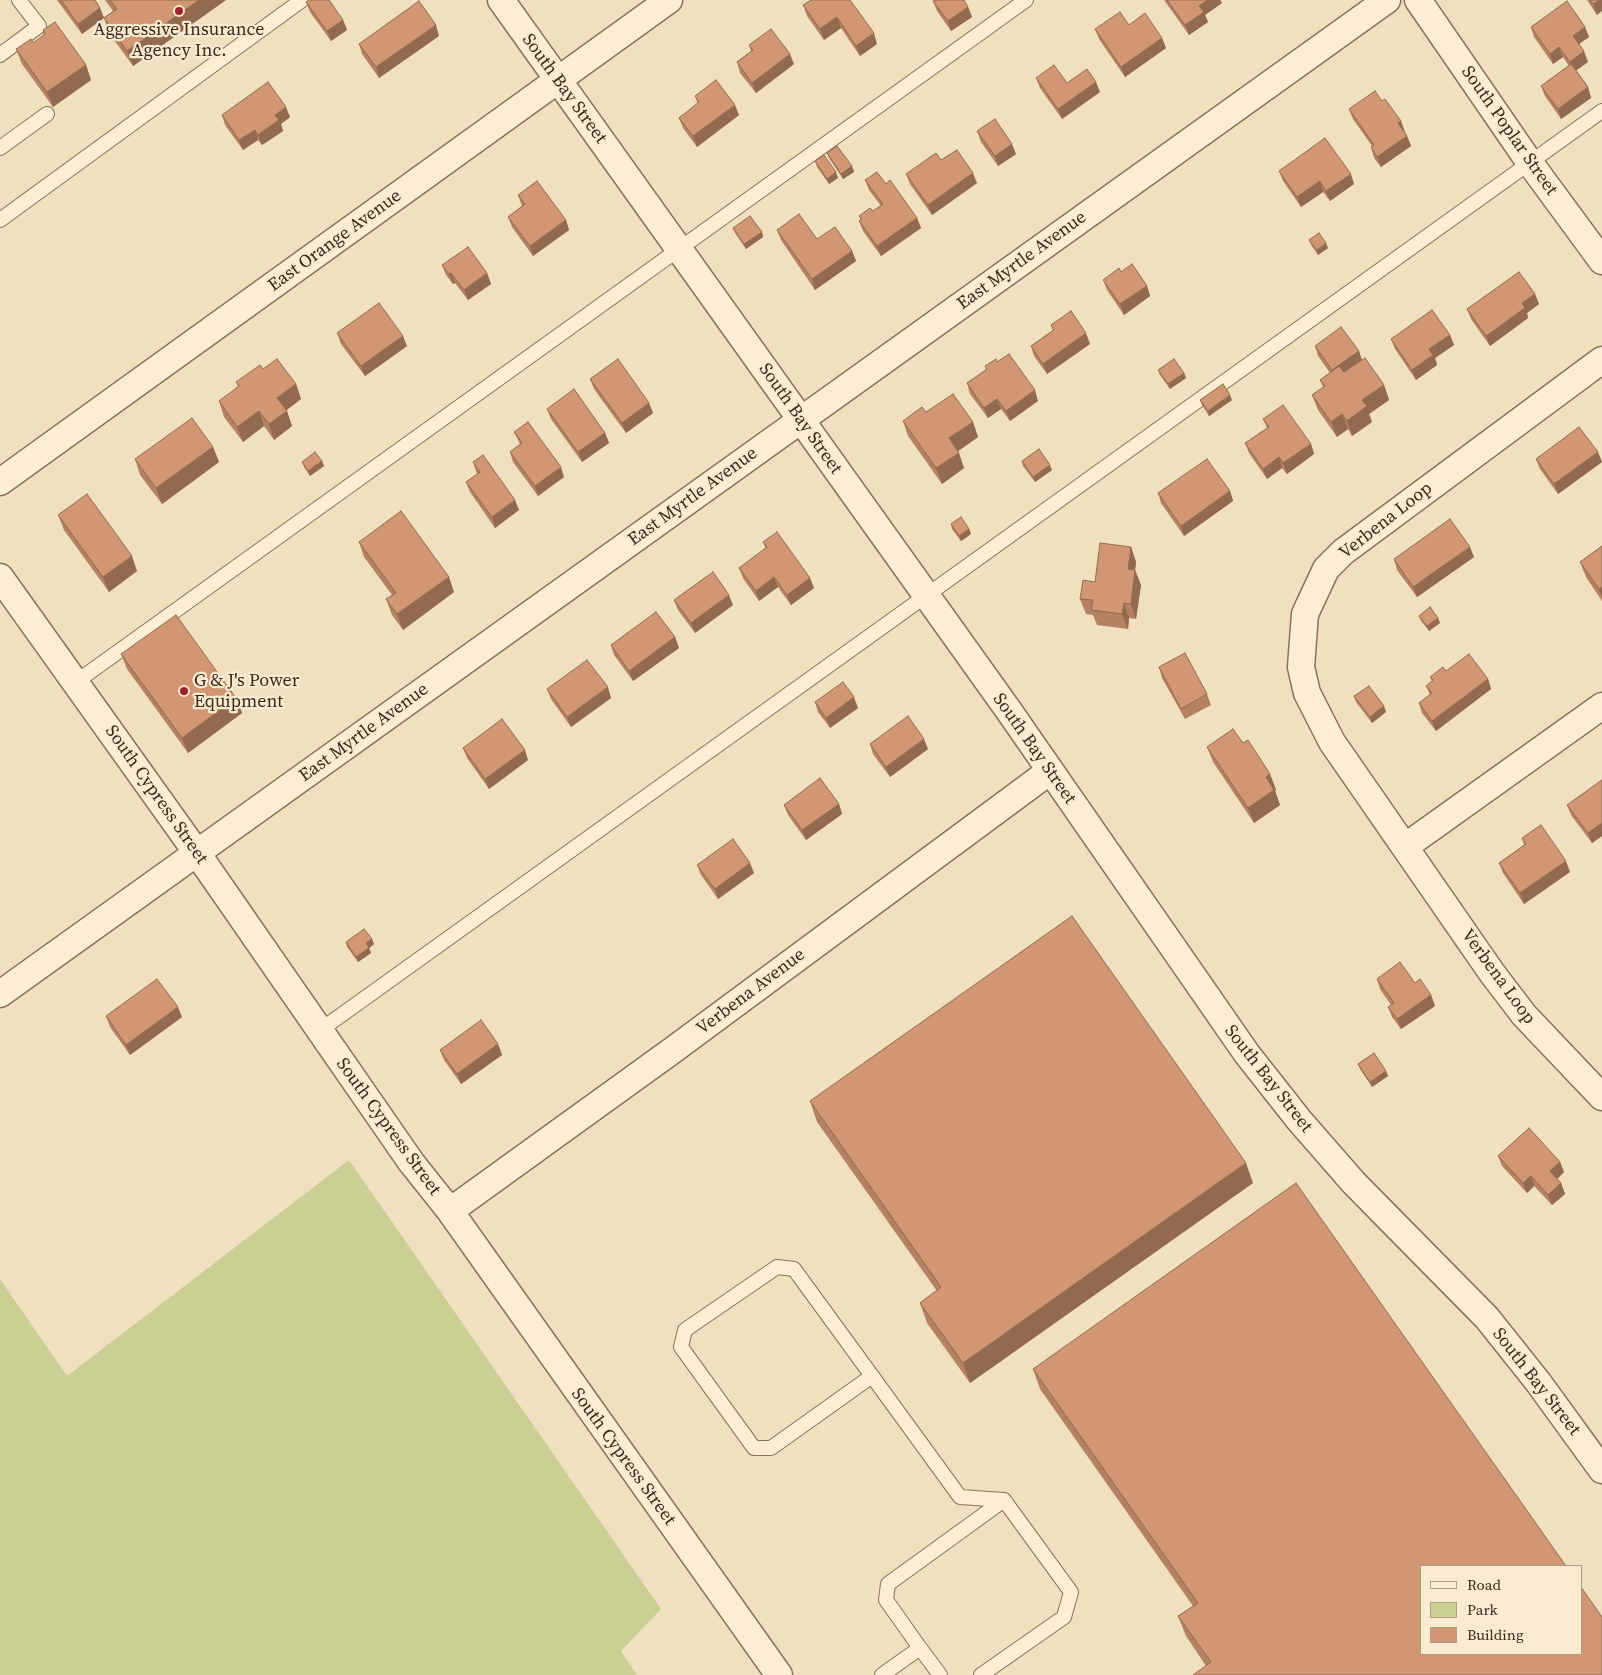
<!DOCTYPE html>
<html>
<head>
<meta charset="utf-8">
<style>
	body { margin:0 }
	#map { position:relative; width:1602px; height:1675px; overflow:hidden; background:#f1e0c0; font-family:"Source Serif 4",serif }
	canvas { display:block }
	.legend { position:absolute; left:1420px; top:1565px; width:162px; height:90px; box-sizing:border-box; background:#f8ebd0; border:1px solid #ac9d88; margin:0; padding:6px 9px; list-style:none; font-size:15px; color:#3a291c }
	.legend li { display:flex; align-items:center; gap:10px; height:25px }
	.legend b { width:25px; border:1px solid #ac9d88 }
</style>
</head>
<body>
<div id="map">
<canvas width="1602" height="1675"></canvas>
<ul class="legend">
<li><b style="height:6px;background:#fbeed4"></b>Road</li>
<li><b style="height:14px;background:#cacf93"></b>Park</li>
<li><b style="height:14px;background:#d19773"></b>Building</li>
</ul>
</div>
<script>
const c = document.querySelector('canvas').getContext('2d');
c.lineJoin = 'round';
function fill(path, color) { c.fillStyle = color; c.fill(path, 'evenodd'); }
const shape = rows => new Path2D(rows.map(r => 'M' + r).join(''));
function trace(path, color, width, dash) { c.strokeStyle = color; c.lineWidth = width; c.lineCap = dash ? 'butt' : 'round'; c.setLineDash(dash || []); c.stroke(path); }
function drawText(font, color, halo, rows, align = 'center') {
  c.font = font + ' "Source Serif 4",serif'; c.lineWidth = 4.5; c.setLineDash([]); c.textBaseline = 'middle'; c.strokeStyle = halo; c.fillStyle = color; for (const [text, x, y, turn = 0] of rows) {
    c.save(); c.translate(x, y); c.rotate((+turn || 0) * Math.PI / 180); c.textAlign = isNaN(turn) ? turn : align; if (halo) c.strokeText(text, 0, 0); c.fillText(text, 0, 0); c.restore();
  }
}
fill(shape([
	[349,1160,661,1609,621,1651,637,1675,0,1675,0,1279,67,1376]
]), '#cacf93');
const service = shape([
	[0,55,39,26,19,0],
	[0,148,47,114],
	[0,220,302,0],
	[76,682,1026,0],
	[319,1031,1602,111],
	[872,1376,771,1448,754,1448,681,1347,685,1330,777,1267,794,1269,872,1376,960,1497,1004,1500,1071,1592,1064,1617,981,1675],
	[920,1648,886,1600,888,1584,1004,1500],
	[882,1675,920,1648,940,1675]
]);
const minor = shape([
	[501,0,1009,711,1247,1054,1299,1120,1354,1183,1487,1318,1538,1382,1602,1470],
	[1418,0,1530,163,1602,261],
	[1602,360,1343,552,1326,569,1305,614,1301,667,1307,693,1332,742,1492,973,1524,1015,1602,1097],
	[0,482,669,0],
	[0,577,197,853,411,1162,450,1211,779,1675],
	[1406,846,1602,706],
	[0,994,1387,0],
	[450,1211,673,1050,1050,771]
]);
trace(service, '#8b7157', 16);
trace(minor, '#8b7157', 29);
trace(service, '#fbeed4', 14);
trace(minor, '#fbeed4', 26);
fill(shape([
	[57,0,95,0,100,8,104,18,82,34],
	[105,0,226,0,133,66,109,33,104,18,113,11],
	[811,0,877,44,860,56,841,28,824,40,807,16,803,5],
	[1164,0,1220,0,1222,3,1205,15,1208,22,1189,35],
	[1587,0,1602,0,1597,15],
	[933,1,968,7,972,17,951,31,937,11],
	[306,2,343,20,347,30,331,41,310,12],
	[1129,25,1162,38,1166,48,1125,77,1099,39,1095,29],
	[1531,27,1585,27,1589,37,1579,44,1588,62,1576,70,1588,87,1591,98,1561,119,1545,96,1541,86,1569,66,1563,57,1553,64,1534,37],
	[43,30,86,65,91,80,53,107,22,64,16,49,33,43,44,35],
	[439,36,379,78,362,54,359,44],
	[749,45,794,64,756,93,740,73,737,62,751,51],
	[1036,78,1067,83,1100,92,1062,119,1040,88],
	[695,96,739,115,697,147,683,128,679,118,698,104],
	[1382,101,1401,121,1404,132,1407,136,1411,146,1381,167,1374,158,1371,147,1372,146,1353,119,1349,109],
	[222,115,290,117,281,124,283,131,262,145,258,140,243,150,225,125],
	[977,131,1016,154,998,166,981,142],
	[827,153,852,166,854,172,843,179,829,158],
	[941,160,977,183,932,215,910,184,906,174],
	[815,161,838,178,829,184,817,167],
	[1279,171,1354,184,1330,201,1323,192,1301,207,1283,181],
	[865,180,886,184,917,218,921,228,881,256,863,231,859,221,861,220,859,216,873,211,881,206,869,190],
	[518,195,566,220,569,230,533,256,512,227,508,217,522,206],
	[733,228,762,232,763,237,746,249,735,233],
	[777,230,817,239,852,251,856,261,815,290,781,240],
	[1309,240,1328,248,1318,255,1311,245],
	[442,265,487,273,491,284,468,300,455,283,453,284,446,275],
	[1121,272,1147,286,1150,296,1124,315,1107,290,1103,280],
	[1535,294,1539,304,1527,313,1528,318,1490,346,1471,319,1467,309],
	[1051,325,1090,344,1047,374,1034,356,1031,346,1053,330],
	[337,333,407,346,365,376,341,344],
	[1450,335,1454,345,1435,358,1437,365,1416,380,1395,349,1391,339],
	[1315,346,1359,351,1362,360,1384,385,1389,400,1369,414,1372,422,1352,436,1348,429,1337,437,1318,410,1312,395,1323,387,1320,380,1330,373,1318,356],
	[997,362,1038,401,1010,421,1001,409,988,418,970,394,967,383,986,370,985,366],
	[263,369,296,384,301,399,286,410,292,426,274,440,264,426,243,442,224,417,219,401,238,387,236,382],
	[1158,370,1184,373,1186,378,1170,389,1160,375],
	[590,379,649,403,653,413,626,433,594,389],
	[1200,400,1232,400,1209,416,1202,405],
	[547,409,605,433,609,443,582,462,551,419],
	[926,412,973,422,978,437,958,451,964,468,942,484,908,436,903,421],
	[1263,419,1311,444,1314,454,1287,474,1282,468,1267,479,1249,453,1245,443,1267,428],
	[514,432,564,477,538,496,513,462,510,452,520,444],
	[213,447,219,462,162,504,140,475,135,459],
	[1536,459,1602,462,1558,494,1540,469],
	[322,461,324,466,310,476,304,467,302,462],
	[1022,461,1052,470,1035,482,1023,466],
	[473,462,519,510,495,528,470,492,466,482,477,474],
	[1230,491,1233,501,1184,536,1161,503,1158,493],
	[58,515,137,571,109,592,64,530],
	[951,524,969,529,971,534,961,541,952,529],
	[359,542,454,592,403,630,392,615,386,599,392,595,364,557],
	[763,542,810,578,814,588,791,605,778,587,759,601,743,578,739,568,766,549],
	[1602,546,1602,601,1586,577,1580,562],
	[1131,547,1136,562,1135,570,1141,585,1136,619,1129,618,1128,629,1097,625,1093,615,1086,614,1080,599,1095,582],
	[1474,557,1417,597,1397,570,1394,559],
	[674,600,733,605,695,633,678,610],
	[1419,616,1438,618,1440,623,1429,631,1421,621],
	[675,637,679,648,633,681,614,655,611,645],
	[121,654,236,698,242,713,188,753,127,669],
	[1159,667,1207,694,1211,705,1185,719,1162,678],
	[1430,677,1488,679,1491,689,1436,731,1422,713,1419,703,1430,695,1426,686,1432,681],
	[547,689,611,698,571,727,551,699],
	[1354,696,1386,712,1372,723,1356,702],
	[815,702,858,708,830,728,818,712],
	[1243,743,1270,774,1276,790,1275,791,1280,805,1254,823,1213,762,1207,747],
	[870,744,928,749,890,777,873,754],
	[463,748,528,760,489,789,467,758],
	[1602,780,1602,836,1592,843,1571,815,1567,805],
	[839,804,842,814,806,840,788,815,784,805],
	[1522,838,1570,872,1524,904,1503,873,1499,863,1524,845],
	[697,865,754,873,718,899,701,875],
	[372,939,374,944,369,948,371,953,358,962,347,947,346,942],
	[1377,979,1415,983,1431,995,1435,1006,1401,1029,1392,1017,1388,1007,1391,1005,1380,989],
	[106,1016,182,1017,130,1055,110,1027],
	[498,1044,502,1055,461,1084,444,1060,440,1050],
	[1358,1064,1386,1071,1388,1076,1372,1087,1360,1069],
	[810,1101,1253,1183,970,1383,927,1323,920,1303,937,1291,817,1122],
	[1498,1156,1560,1162,1564,1172,1557,1179,1561,1183,1565,1194,1552,1205,1534,1186,1527,1193,1502,1166],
	[1033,1369,1566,1566,1206,1666,1186,1636,1178,1616,1193,1606,1040,1389]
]), '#b48263');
fill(shape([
	[199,0,226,0,133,66,127,51],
	[1208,0,1220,0,1222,3,1205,15,1208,22,1189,35,1185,25,1199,6],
	[1600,0,1602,0,1602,11,1597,15,1593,4],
	[968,7,972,17,951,31,948,21],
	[100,8,104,18,82,34,78,24],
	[837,17,841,28,824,40,820,29],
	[343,20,347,30,331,41,327,31],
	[436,25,439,36,379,78,376,67],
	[1585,27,1589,37,1576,46,1573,36],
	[874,33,877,44,860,56,856,46],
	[1162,38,1166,48,1125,77,1121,67],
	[1559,47,1563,57,1553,64,1550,54],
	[1584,51,1588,62,1574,72,1570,62],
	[790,54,794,64,756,93,752,83],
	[86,65,91,80,53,107,47,92],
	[1096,82,1100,92,1062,119,1058,109],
	[1588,87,1591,98,1561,119,1558,109],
	[735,105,739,115,697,147,693,136],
	[286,107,290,117,281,124,283,131,262,145,258,135,275,115],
	[1401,121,1405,132,1402,134,1398,123],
	[255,130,258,140,243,150,239,140],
	[1407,136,1411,146,1381,167,1377,157],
	[1012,144,1016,154,998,166,995,156],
	[852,166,854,172,843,179,841,174],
	[836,172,838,178,829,184,827,179],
	[973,173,977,183,932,215,928,205],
	[1351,174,1354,184,1330,201,1326,191],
	[1320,181,1323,192,1301,207,1297,197],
	[917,218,921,228,881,256,877,246],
	[566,220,569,230,533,256,530,246],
	[762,232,763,237,746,249,744,244],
	[1326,243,1328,248,1318,255,1317,250],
	[852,251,856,261,815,290,812,279],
	[451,273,455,283,453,284,449,274],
	[487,273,491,284,468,300,464,290],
	[1147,286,1150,296,1124,315,1120,304],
	[1535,294,1539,304,1527,313,1528,318,1490,346,1486,336,1522,303],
	[1086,333,1090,344,1047,374,1043,364],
	[1450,335,1454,345,1435,358,1437,365,1416,380,1412,370,1429,349],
	[403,336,407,346,365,376,361,366],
	[1359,351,1362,361,1336,380,1332,370],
	[1184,373,1186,378,1170,389,1168,384],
	[296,384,301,399,283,413,277,398],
	[1384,385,1389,400,1369,414,1372,422,1352,436,1347,421,1362,400],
	[1035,390,1038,401,1010,421,1006,411],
	[1230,395,1232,400,1209,416,1208,411],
	[997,399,1001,409,988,418,984,408],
	[649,403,653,413,626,433,622,423],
	[259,411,264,426,243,442,237,427],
	[287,411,292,426,274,440,269,424],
	[1342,414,1348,429,1337,437,1331,422],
	[973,422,978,437,954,454,949,438],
	[605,433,609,443,582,462,578,452],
	[1311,444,1314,454,1287,474,1283,463],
	[213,447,219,462,162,504,156,488],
	[1598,452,1602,462,1558,494,1554,484],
	[959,453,964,468,942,484,936,468],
	[1279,457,1282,468,1267,479,1263,469],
	[322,461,324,466,310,476,308,471],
	[1050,465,1052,470,1035,482,1033,477],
	[561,467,564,477,538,496,535,486],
	[1230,491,1233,501,1184,536,1181,526],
	[515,500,519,510,495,528,492,517],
	[969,529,971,534,961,541,959,536],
	[1131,547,1136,562,1135,570,1141,585,1136,619,1131,604,1128,569],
	[1470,547,1474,557,1417,597,1413,587],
	[132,556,137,571,109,592,103,577],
	[449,577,454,592,403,630,397,614],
	[774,577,778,587,759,601,756,591],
	[810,578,814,588,791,605,787,595],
	[1602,587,1602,597,1599,589],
	[729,595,733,605,695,633,691,623],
	[1124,603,1129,618,1128,629,1122,614],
	[1438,618,1440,623,1429,631,1427,626],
	[675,637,679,648,633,681,629,671],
	[1488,679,1491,689,1436,731,1432,721],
	[608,687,611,698,571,727,567,717],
	[854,697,858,708,830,728,826,718],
	[236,698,242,713,188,753,182,738],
	[1384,706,1386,712,1372,723,1370,717],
	[924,739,928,749,890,777,886,767],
	[525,750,528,760,489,789,485,779],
	[1270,774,1276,790,1275,791,1280,805,1254,823,1248,808,1266,777],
	[839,804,842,814,806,840,802,830],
	[1602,823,1602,836,1592,843,1588,833],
	[1566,861,1570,872,1524,904,1520,893],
	[750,863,754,873,718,899,715,889],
	[372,939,374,944,368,949,366,943],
	[369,948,371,953,358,962,356,957],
	[1431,995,1435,1006,1401,1029,1397,1019],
	[178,1007,182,1017,130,1055,126,1045],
	[498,1044,502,1055,461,1084,457,1074],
	[1386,1071,1388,1076,1372,1087,1370,1082],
	[1560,1162,1564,1172,1554,1182,1550,1171],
	[1246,1163,1253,1183,970,1383,963,1363],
	[1531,1176,1534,1186,1527,1193,1523,1183],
	[1561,1183,1565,1194,1552,1205,1548,1195]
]), '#926a50');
const building = shape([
	[61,0,95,0,100,8,78,24,61,0],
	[110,0,199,0,127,51,104,18,117,9,110,0],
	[309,0,329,0,343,20,327,31,306,2,309,0],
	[811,0,850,0,874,33,856,46,837,17,820,29,803,5,811,0],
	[935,0,964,0,968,7,948,21,933,1,935,0],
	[1167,0,1208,0,1199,6,1204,12,1185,25,1167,0],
	[1590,0,1600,0,1593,4,1590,0],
	[419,1,436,25,376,67,359,44,419,1],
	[1567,1,1585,27,1573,36,1584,51,1570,62,1559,47,1550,54,1531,27,1567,1],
	[1120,12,1129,25,1145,13,1162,38,1121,67,1095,29,1120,12],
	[55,22,86,65,47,92,16,49,31,39,33,43,45,34,43,30,55,22],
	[771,29,790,54,752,83,737,62,753,50,749,45,771,29],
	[1571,64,1588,87,1558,109,1541,86,1571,64],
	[1054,65,1067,83,1087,69,1096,82,1058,109,1036,78,1054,65],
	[716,80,735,105,693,136,679,118,699,102,695,96,716,80],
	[268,82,286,107,275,115,279,120,258,135,255,130,239,140,222,115,268,82],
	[1375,91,1382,101,1385,99,1401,121,1398,123,1407,136,1377,157,1371,147,1374,145,1349,109,1375,91],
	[995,119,1012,144,995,156,977,131,995,119],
	[1325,138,1351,174,1326,191,1320,181,1297,197,1279,171,1325,138],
	[837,146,852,166,841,174,827,153,837,146],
	[957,150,973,173,928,205,906,174,936,153,941,160,957,150],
	[824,155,836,172,827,179,815,161,824,155],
	[877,172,886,184,890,180,917,218,877,246,859,221,862,219,859,216,870,208,873,211,883,204,865,180,877,172],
	[537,181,566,220,530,246,508,217,525,204,518,195,537,181],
	[799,214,817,239,835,227,852,251,812,279,777,230,799,214],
	[750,216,762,232,744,244,733,228,750,216],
	[1319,233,1326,243,1317,250,1309,240,1319,233],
	[468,247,487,273,464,290,451,273,449,274,442,265,468,247],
	[1132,264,1147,286,1120,304,1103,280,1119,268,1121,272,1132,264],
	[1519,272,1535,294,1522,303,1525,308,1486,336,1467,309,1519,272],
	[379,303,403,336,361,366,337,333,379,303],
	[1432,310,1450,335,1429,349,1433,355,1412,370,1391,339,1432,310],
	[1071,311,1086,333,1043,364,1031,346,1054,330,1051,325,1071,311],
	[1341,327,1359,351,1332,370,1315,346,1341,327],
	[1009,354,1035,390,1006,411,997,399,984,408,967,383,987,369,985,366,996,359,997,362,1009,354],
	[1365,358,1384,385,1362,400,1367,406,1347,421,1342,414,1331,422,1312,395,1325,386,1320,380,1339,366,1344,372,1365,358],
	[277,359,296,384,277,398,287,411,269,424,259,411,237,427,219,401,239,386,236,382,260,365,263,369,277,359],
	[618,359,649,403,622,423,590,379,618,359],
	[1174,359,1184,373,1168,384,1158,370,1174,359],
	[1223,384,1230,395,1208,411,1200,400,1223,384],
	[574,389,605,433,578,452,547,409,574,389],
	[953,394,973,422,949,438,959,453,936,468,903,421,922,407,926,412,953,394],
	[1283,405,1311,444,1283,463,1279,457,1263,469,1245,443,1269,427,1263,419,1283,405],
	[192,418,213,447,156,488,135,459,192,418],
	[528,422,561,467,535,486,510,452,522,443,514,432,528,422],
	[1579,427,1598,452,1554,484,1536,459,1579,427],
	[1039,449,1050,465,1033,477,1022,461,1039,449],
	[315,452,322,461,308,471,302,462,315,452],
	[483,455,515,500,492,517,466,482,480,472,473,462,483,455],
	[1207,459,1230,491,1181,526,1158,493,1207,459],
	[87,494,132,556,103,577,58,515,87,494],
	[401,511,449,577,397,614,386,599,396,593,359,542,401,511],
	[961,517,969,529,959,536,951,524,961,517],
	[1450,519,1470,547,1413,587,1394,559,1450,519],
	[777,532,810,578,787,595,774,577,756,591,739,568,767,547,763,542,777,532],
	[1100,543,1131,547,1128,569,1135,570,1131,604,1124,603,1122,614,1091,610,1093,600,1080,599,1083,580,1095,582,1100,543],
	[1602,546,1602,587,1599,589,1580,562,1602,546],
	[713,572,729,595,691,623,674,600,713,572],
	[1430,607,1438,618,1427,626,1419,616,1430,607],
	[656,612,675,637,629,671,611,645,656,612],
	[176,615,236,698,182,738,121,654,176,615],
	[1185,653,1207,694,1181,709,1159,667,1185,653],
	[1469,654,1488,679,1432,721,1419,703,1432,693,1426,686,1433,680,1430,677,1443,667,1446,671,1469,654],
	[587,660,608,687,567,717,547,689,587,660],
	[843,682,854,697,826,718,815,702,843,682],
	[1369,686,1384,706,1370,717,1354,696,1369,686],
	[908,716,924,739,886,767,870,744,908,716],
	[502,719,525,750,485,779,463,748,502,719],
	[1233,729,1243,743,1248,740,1270,774,1266,777,1274,790,1248,808,1207,747,1233,729],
	[820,778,839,804,802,830,784,805,820,778],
	[1602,780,1602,823,1588,833,1567,805,1602,780],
	[1541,825,1566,861,1520,893,1499,863,1526,844,1522,838,1541,825],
	[733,839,750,863,715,889,697,865,733,839],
	[1072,916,1246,1163,963,1363,920,1303,941,1287,810,1101,1072,916],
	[364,929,372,939,366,943,369,948,356,957,346,942,364,929],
	[1400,962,1415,983,1420,979,1431,995,1397,1019,1388,1007,1394,1003,1377,979,1400,962],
	[157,979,178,1007,126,1045,106,1016,157,979],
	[481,1020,498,1044,457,1074,440,1050,481,1020],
	[1374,1053,1386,1071,1370,1082,1358,1064,1374,1053],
	[1529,1128,1560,1162,1550,1171,1561,1183,1548,1195,1531,1176,1523,1183,1498,1156,1529,1128],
	[1296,1183,1566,1566,1421,1566,1421,1654,1581,1654,1581,1587,1602,1617,1602,1675,1193,1675,1211,1662,1178,1616,1198,1603,1033,1369,1296,1183]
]);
fill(building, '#d19773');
trace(building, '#926a50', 1);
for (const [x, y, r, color] of [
	[179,11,5,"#9e2328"],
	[184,691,5,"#9e2328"]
]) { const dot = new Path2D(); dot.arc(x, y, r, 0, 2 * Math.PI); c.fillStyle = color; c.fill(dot); trace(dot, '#f8ebd0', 2); }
drawText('18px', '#3a291c', '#f8ebd0', [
	["Aggressive Insurance",179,30],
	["Agency Inc.",179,51],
	["G & J's Power",194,681,"left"],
	["Equipment",194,702,"left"]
]);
drawText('18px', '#3a291c', '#f8ebd0', [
	["South Bay Street",564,89,54],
	["South Poplar Street",1509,131,55],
	["East Orange Avenue",335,241,-36],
	["East Myrtle Avenue",1022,261,-36],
	["South Bay Street",800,419,55],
	["East Myrtle Avenue",693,497,-36],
	["Verbena Loop",1386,521,-38],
	["East Myrtle Avenue",364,733,-36],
	["South Bay Street",1034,749,55],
	["South Cypress Street",156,795,55],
	["Verbena Loop",1498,977,54],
	["Verbena Avenue",751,992,-37],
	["South Bay Street",1268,1079,52],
	["South Cypress Street",388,1127,54],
	["South Bay Street",1536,1382,52],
	["South Cypress Street",623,1457,54]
]);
</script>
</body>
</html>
